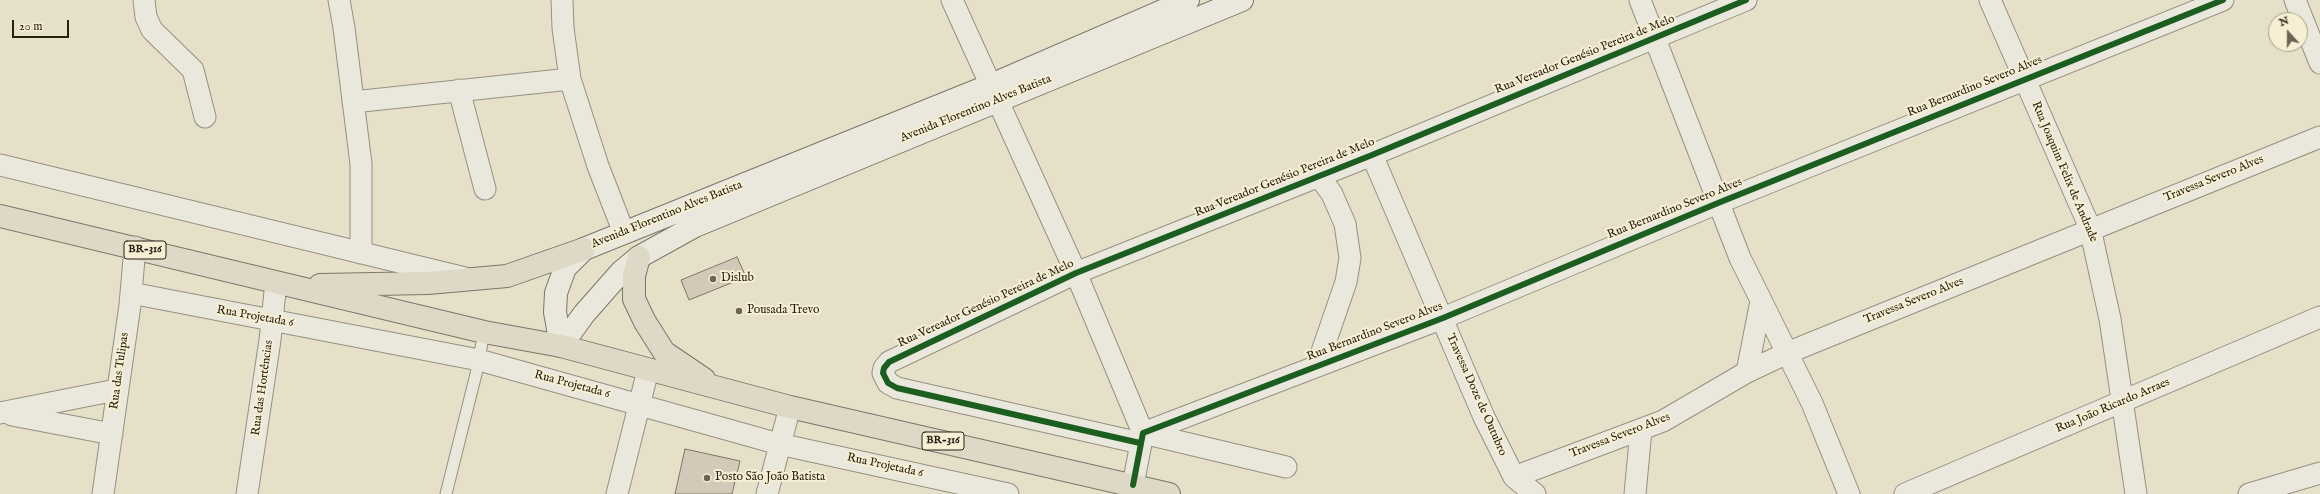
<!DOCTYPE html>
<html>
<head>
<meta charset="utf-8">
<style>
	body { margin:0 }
	#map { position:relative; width:2320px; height:494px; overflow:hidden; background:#e6e0c9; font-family:"IM FELL English",serif }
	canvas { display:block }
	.north { position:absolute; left:2268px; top:12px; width:40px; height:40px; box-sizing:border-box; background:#f7efd3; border:1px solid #a59c87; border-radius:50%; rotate:339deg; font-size:11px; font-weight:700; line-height:16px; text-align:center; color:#292014 }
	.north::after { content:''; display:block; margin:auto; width:14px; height:18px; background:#6b6353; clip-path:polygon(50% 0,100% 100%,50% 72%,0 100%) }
	.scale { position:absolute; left:12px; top:20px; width:57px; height:18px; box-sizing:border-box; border:2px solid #292014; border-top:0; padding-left:5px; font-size:12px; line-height:14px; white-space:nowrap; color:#292014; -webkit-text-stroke:3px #f7efd3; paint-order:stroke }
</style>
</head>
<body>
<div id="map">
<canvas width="2320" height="494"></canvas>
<div class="north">N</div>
<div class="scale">20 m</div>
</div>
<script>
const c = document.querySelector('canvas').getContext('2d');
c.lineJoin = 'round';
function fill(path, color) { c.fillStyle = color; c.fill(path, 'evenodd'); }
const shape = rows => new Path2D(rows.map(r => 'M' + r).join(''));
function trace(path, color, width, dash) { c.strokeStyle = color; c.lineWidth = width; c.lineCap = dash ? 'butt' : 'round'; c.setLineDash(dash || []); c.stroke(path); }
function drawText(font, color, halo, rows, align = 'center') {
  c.font = font + ' "IM FELL English",serif'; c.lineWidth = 4; c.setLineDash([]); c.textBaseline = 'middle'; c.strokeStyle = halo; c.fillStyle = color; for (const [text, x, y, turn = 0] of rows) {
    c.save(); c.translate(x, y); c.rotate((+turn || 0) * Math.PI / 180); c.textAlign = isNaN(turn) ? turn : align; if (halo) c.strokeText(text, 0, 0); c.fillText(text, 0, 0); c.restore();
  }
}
const building = shape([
	[737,257,746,277,689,300,681,280,737,257],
	[685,449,740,461,732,494,675,494,685,449]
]);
fill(building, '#d4c9b9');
trace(building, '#7a7669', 1);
const service = shape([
	[446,494,476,374,484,332]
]);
const minor = shape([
	[144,0,146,17,152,30,193,70,205,117],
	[339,0,344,28,361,164,361,253],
	[562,0,563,28,570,79,598,166,624,233],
	[952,0,1076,273,1143,433,1286,467],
	[1640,0,1740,258,1812,403,1849,494],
	[1990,0,2090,228,2110,319,2136,494],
	[2295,0,2320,63],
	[459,90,485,189],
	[353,102,570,79],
	[1372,155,1484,417,1514,477,1535,494],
	[0,165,465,278],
	[131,293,479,360,779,444,1008,494],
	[1317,366,1346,282,1350,258,1345,224,1332,194,1319,176],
	[1747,372,1761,301],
	[0,413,116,390],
	[12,415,112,434],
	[1140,443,897,388,888,383,883,373,884,368,889,362,1076,273,1372,155,1746,0],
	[1514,477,1663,421,1747,372,1787,353,2320,137],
	[1133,485,1143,433,1443,318,1718,203,2223,0],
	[103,494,130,305,135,247],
	[247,494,270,340,276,282],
	[617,494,648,370],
	[767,494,790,407],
	[1635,494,1641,430],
	[1905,494,2320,317],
	[2249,494,2320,473]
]);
const secondary = shape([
	[561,346,584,314,621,272,639,257,695,226,1242,0],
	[561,346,555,312,556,293,565,268,584,249,991,85,1188,0]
]);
const trunk = shape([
	[0,216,484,332,561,346,790,407,1169,494],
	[639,257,634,276,634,299,645,322,664,352,704,379],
	[320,285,428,283,507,276,584,249]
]);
trace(service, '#959082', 13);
trace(minor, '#959082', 23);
trace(secondary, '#7a7669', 24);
trace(trunk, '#7a7669', 24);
trace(service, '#eae7dc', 11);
trace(minor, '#eae7dc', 21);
trace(secondary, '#eae7dc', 22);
trace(trunk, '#ded8c6', 22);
trace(shape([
	[1140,443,897,388,888,383,883,373,884,368,889,362,1076,273,1372,155,1746,0],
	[1133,485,1143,433,1443,318,1718,203,2223,0]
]), '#1b5e20', 6);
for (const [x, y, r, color] of [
	[713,279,4,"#6b6353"],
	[739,311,4,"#6b6353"],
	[707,478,4,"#6b6353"]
]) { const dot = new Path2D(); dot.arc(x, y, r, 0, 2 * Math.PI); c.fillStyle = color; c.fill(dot); trace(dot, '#f7efd3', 1.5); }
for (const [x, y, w] of [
	[145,250,42],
	[943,441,42]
]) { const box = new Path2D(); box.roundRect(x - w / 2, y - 9, w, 18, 3); c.fillStyle = '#f7efd3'; c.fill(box); trace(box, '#292014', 1); }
drawText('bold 11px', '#292014', null, [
	["BR-316",145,250],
	["BR-316",943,441]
]);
drawText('12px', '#292014', '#f7efd3', [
	["Rua Vereador Genésio Pereira de Melo",1585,55,-22],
	["Rua Bernardino Severo Alves",1975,87,-22],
	["Avenida Florentino Alves Batista",976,109,-22],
	["Rua Joaquim Felix de Andrade",2064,172,67],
	["Rua Vereador Genésio Pereira de Melo",1285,178,-22],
	["Travessa Severo Alves",2214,179,-22],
	["Rua Bernardino Severo Alves",1675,209,-22],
	["Avenida Florentino Alves Batista",667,215,-22],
	["Travessa Severo Alves",1914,301,-22],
	["Rua Vereador Genésio Pereira de Melo",986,304,-25],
	["Rua Projetada 6",255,317,10],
	["Rua Bernardino Severo Alves",1375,332,-21],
	["Rua das Tulipas",120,371,-82],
	["Rua Projetada 6",572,385,15],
	["Rua das Hortências",263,388,-82],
	["Travessa Doze de Outubro",1476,395,66],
	["Rua João Ricardo Arraes",2113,406,-23],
	["Travessa Severo Alves",1620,436,-21],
	["Rua Projetada 6",885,466,12]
]);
drawText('12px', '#292014', '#f7efd3', [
	["Dislub",721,279],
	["Pousada Trevo",747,311],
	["Posto São João Batista",715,478]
], 'left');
</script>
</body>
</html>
